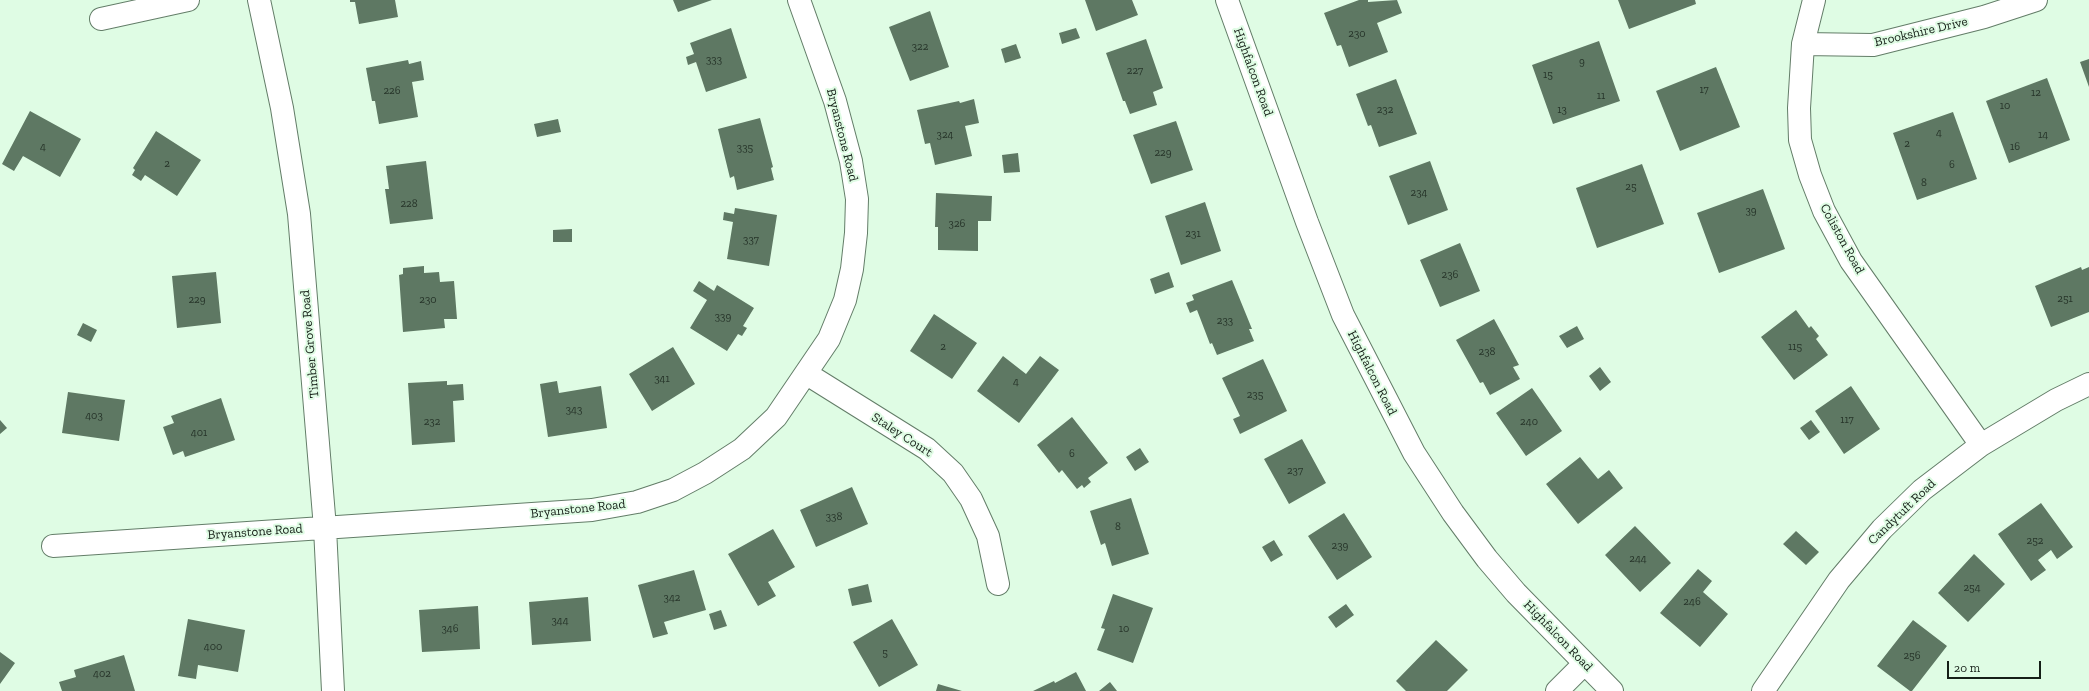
<!DOCTYPE html>
<html>
<head>
<meta charset="utf-8">
<style>
	body { margin:0 }
	#map { position:relative; width:2089px; height:691px; overflow:hidden; background:#dffce4; font-family:"Zilla Slab",serif }
	canvas { display:block }
	.scale { position:absolute; left:1947px; top:661px; width:94px; height:18px; box-sizing:border-box; border:2px solid #151f17; border-top:0; padding-left:5px; font-size:12px; line-height:14px; white-space:nowrap; color:#151f17; -webkit-text-stroke:3px #dffce4; paint-order:stroke }
</style>
</head>
<body>
<div id="map">
<canvas width="2089" height="691"></canvas>
<div class="scale">20 m</div>
</div>
<script>
const c = document.querySelector('canvas').getContext('2d');
c.lineJoin = 'round';
function fill(path, color) { c.fillStyle = color; c.fill(path, 'evenodd'); }
const shape = rows => new Path2D(rows.map(r => 'M' + r).join(''));
function trace(path, color, width, dash) { c.strokeStyle = color; c.lineWidth = width; c.lineCap = dash ? 'butt' : 'round'; c.setLineDash(dash || []); c.stroke(path); }
function drawText(font, color, halo, rows, align = 'center') {
  c.font = font + ' "Zilla Slab",serif'; c.lineWidth = 4; c.setLineDash([]); c.textBaseline = 'middle'; c.strokeStyle = halo; c.fillStyle = color; for (const [text, x, y, turn = 0] of rows) {
    c.save(); c.translate(x, y); c.rotate((+turn || 0) * Math.PI / 180); c.textAlign = isNaN(turn) ? turn : align; if (halo) c.strokeText(text, 0, 0); c.fillText(text, 0, 0); c.restore();
  }
}
fill(shape([
	[350,0,395,0,398,17,359,24,355,2,350,2],
	[673,0,712,0,678,12],
	[1085,0,1132,0,1138,15,1096,31],
	[1359,0,1368,0,1368,2,1397,0,1402,13,1377,23,1388,52,1349,67,1341,45,1337,46,1324,13],
	[1618,0,1695,0,1696,4,1629,29],
	[930,11,949,67,910,81,889,27],
	[731,28,747,78,706,92,696,62,688,65,686,57,694,54,690,43],
	[1076,28,1080,38,1062,44,1059,33],
	[1146,39,1163,88,1153,92,1157,105,1130,114,1125,101,1123,101,1106,53],
	[1599,41,1620,101,1553,124,1532,65],
	[1016,44,1021,58,1005,63,1001,49],
	[2089,59,2089,87,2080,62],
	[408,60,409,64,421,61,424,80,412,82,418,117,379,124,375,101,372,101,366,68],
	[1716,67,1740,127,1680,151,1656,91],
	[2047,78,2070,140,2009,163,1986,101],
	[1396,79,1417,134,1379,147,1371,125,1368,126,1356,94],
	[974,99,979,123,965,126,972,156,935,165,930,143,925,144,917,110,959,101,960,103],
	[30,111,81,139,60,177,23,156,14,171,2,164],
	[1953,112,1977,179,1917,200,1893,133],
	[760,118,773,167,771,168,774,180,737,190,734,176,730,178,718,129],
	[558,119,561,132,537,137,534,124],
	[1176,121,1193,170,1151,184,1133,135],
	[156,131,201,160,177,196,145,175,141,181,132,175,135,170,133,168],
	[1018,153,1020,172,1004,173,1002,155],
	[426,161,433,219,390,224,385,189,389,189,386,166],
	[1430,161,1448,210,1408,225,1389,176],
	[1642,164,1664,224,1597,248,1576,188],
	[1763,189,1785,249,1719,273,1697,213],
	[936,193,992,196,991,221,978,221,978,251,938,250,938,227,935,227],
	[1205,202,1221,251,1181,265,1165,216],
	[735,208,777,215,769,266,727,259,733,222,723,220,724,212,734,214],
	[572,229,572,242,553,242,553,230],
	[1460,243,1480,291,1440,307,1420,260],
	[424,266,424,273,439,272,440,282,454,281,457,319,444,319,445,328,403,332,399,275,403,274,403,268],
	[2081,267,2082,270,2089,267,2089,312,2051,327,2035,286],
	[216,272,221,323,177,328,172,276],
	[1169,272,1174,287,1155,294,1150,279],
	[1232,280,1252,329,1249,329,1254,341,1217,355,1212,343,1210,344,1197,310,1190,313,1186,303,1194,300,1192,295],
	[699,281,714,291,717,285,754,308,743,326,747,328,742,336,738,334,727,351,690,328,707,300,693,291],
	[1796,310,1809,328,1811,326,1819,336,1816,339,1828,355,1794,380,1761,337],
	[934,314,977,343,952,379,910,351],
	[1494,319,1519,365,1513,367,1520,379,1490,395,1483,382,1480,383,1456,340],
	[83,323,97,330,91,342,77,335],
	[1577,326,1584,339,1567,348,1559,336],
	[673,347,695,384,652,411,629,374],
	[1003,356,1026,374,1040,356,1059,370,1019,423,977,391],
	[1263,359,1287,411,1240,434,1233,419,1240,416,1222,378],
	[1600,367,1611,382,1600,391,1589,376],
	[447,381,447,385,463,384,464,400,453,401,455,442,412,445,408,383],
	[557,381,559,393,601,386,607,428,548,437,540,384],
	[1851,386,1880,429,1844,454,1815,411],
	[1532,388,1562,431,1526,456,1496,413],
	[68,392,125,400,119,441,62,433],
	[221,398,235,440,185,457,183,451,173,455,163,427,174,423,171,416],
	[1072,417,1108,463,1088,478,1091,482,1084,488,1082,485,1077,489,1062,470,1059,473,1037,445],
	[0,420,7,428,0,434],
	[1811,420,1820,432,1809,440,1800,428],
	[1302,439,1326,483,1289,504,1264,459],
	[1140,448,1149,462,1135,471,1126,457],
	[1580,457,1598,479,1609,470,1623,488,1578,524,1546,484],
	[852,487,868,524,816,547,800,510],
	[1131,498,1149,554,1112,566,1105,543,1101,545,1090,511],
	[2041,503,2073,547,2057,559,2051,550,2038,560,2046,570,2031,581,1998,534],
	[1344,513,1372,557,1337,580,1308,536],
	[1635,526,1671,563,1640,592,1605,555],
	[773,529,795,567,768,582,776,596,758,606,728,554],
	[1796,531,1819,552,1806,565,1783,544],
	[1274,540,1283,555,1271,562,1262,547],
	[1974,554,2005,584,1968,622,1938,593],
	[1698,569,1712,581,1703,592,1728,614,1700,647,1660,613],
	[694,570,706,610,664,622,668,634,653,638,638,585],
	[868,584,872,602,852,606,848,589],
	[1113,594,1153,608,1133,663,1097,650,1105,629,1101,628],
	[588,597,591,641,532,645,529,602],
	[1346,604,1354,615,1336,628,1328,617],
	[478,606,480,649,422,652,419,610],
	[721,610,727,626,714,630,709,614],
	[188,619,245,630,238,672,198,665,196,679,178,676],
	[892,619,918,665,879,687,853,642],
	[1913,620,1947,646,1912,691,1910,691,1877,666],
	[1436,640,1468,670,1447,691,1406,691,1396,681],
	[0,652,15,663,0,684],
	[124,655,135,691,62,691,59,682,76,677,74,670],
	[1076,672,1086,691,1033,691,1054,681,1055,683],
	[1110,682,1117,691,1099,691],
	[938,684,962,691,936,691]
]), '#5e7863');
const street = shape([
	[259,0,282,108,299,214,325,528,333,691],
	[1814,0,1803,44,1799,108,1800,140,1810,175,1824,211,1851,261,1981,445],
	[101,19,188,0],
	[1803,44,1873,45,1984,17,2036,0],
	[807,374,927,449,953,473,971,499,988,536,998,584],
	[53,546,592,510,637,502,673,490,705,473,742,449,776,417,829,339,845,300,852,269,856,233,857,199,851,161,835,101,799,0],
	[1763,691,1839,580,1882,529,1922,490,1981,445,2056,400,2089,384]
]);
const secondary = shape([
	[1227,0,1307,222,1343,315,1414,453,1453,513,1487,559,1516,593,1612,691],
	[1557,691,1584,664]
]);
trace(street, '#637d68', 24);
trace(secondary, '#637d68', 24);
trace(street, '#fff', 22);
trace(secondary, '#fff', 22);
drawText('11px', '#27352a', null, [
	["230",1357,34],
	["322",920,47],
	["333",714,60],
	["9",1582,62],
	["227",1135,71],
	["15",1548,75],
	["17",1704,90],
	["226",392,91],
	["12",2036,93],
	["11",1601,96],
	["10",2005,106],
	["232",1385,110],
	["13",1562,110],
	["4",1939,133],
	["324",945,135],
	["14",2043,135],
	["2",1907,144],
	["4",43,147],
	["16",2015,147],
	["335",745,148],
	["229",1163,153],
	["2",167,164],
	["6",1952,165],
	["8",1924,183],
	["25",1631,187],
	["234",1419,193],
	["228",409,204],
	["39",1751,211],
	["326",957,224],
	["231",1193,234],
	["337",751,240],
	["236",1450,275],
	["251",2065,299],
	["229",197,300],
	["230",428,300],
	["339",723,317],
	["233",1225,321],
	["2",943,347],
	["115",1795,347],
	["238",1487,352],
	["341",662,379],
	["4",1016,382],
	["235",1255,395],
	["343",574,410],
	["403",94,416],
	["117",1847,420],
	["232",432,422],
	["240",1529,422],
	["401",199,433],
	["6",1072,454],
	["237",1295,471],
	["338",834,517],
	["8",1118,527],
	["252",2035,541],
	["239",1340,546],
	["244",1638,559],
	["254",1972,588],
	["342",672,598],
	["246",1692,602],
	["344",560,621],
	["346",450,629],
	["10",1124,629],
	["400",213,647],
	["5",885,653],
	["256",1912,656],
	["402",102,674]
]);
drawText('13px', '#151f17', '#dffce4', [
	["Brookshire Drive",1921,32,-13],
	["Highfalcon Road",1253,72,70],
	["Bryanstone Road",842,135,76],
	["Coliston Road",1842,239,61],
	["Timber Grove Road",310,344,-95],
	["Highfalcon Road",1372,373,63],
	["Staley Court",902,435,33],
	["Bryanstone Road",578,509,-6],
	["Candytuft Road",1902,512,-44],
	["Bryanstone Road",255,532,-4],
	["Highfalcon Road",1558,636,46]
]);
</script>
</body>
</html>
